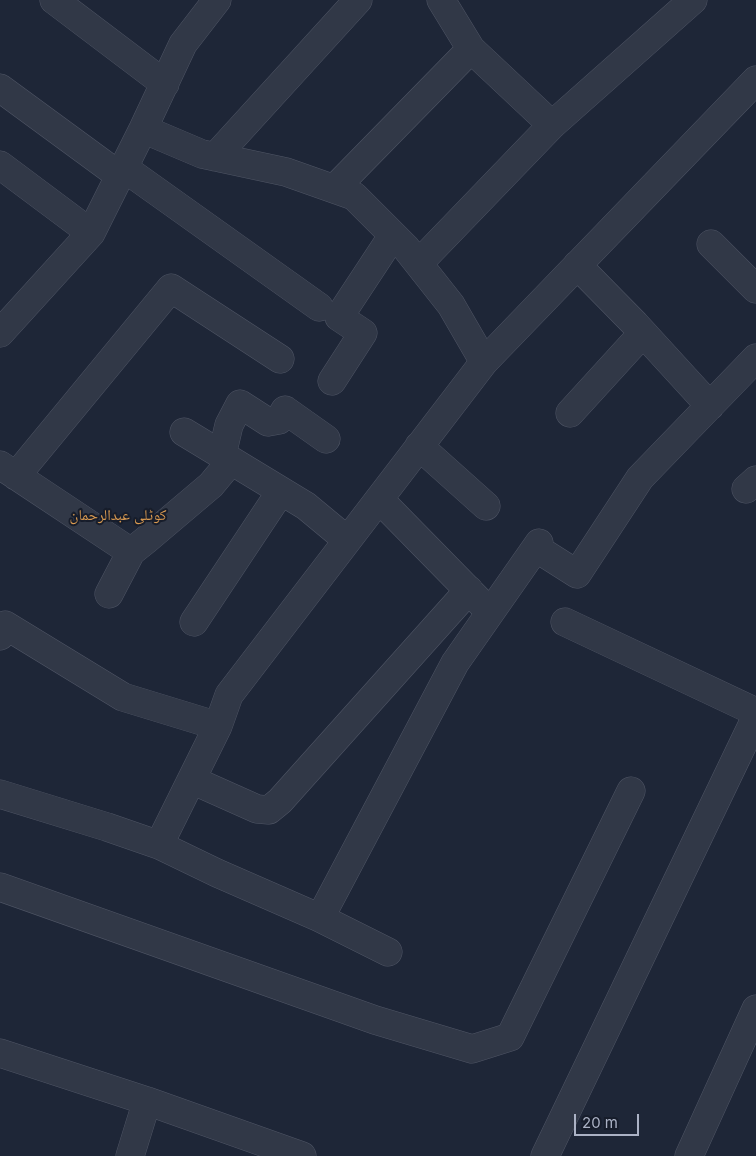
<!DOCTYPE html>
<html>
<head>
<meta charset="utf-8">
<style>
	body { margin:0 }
	#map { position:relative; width:756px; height:1156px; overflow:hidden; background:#1e2637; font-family:Inter,sans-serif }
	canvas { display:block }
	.scale { position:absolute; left:574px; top:1114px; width:65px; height:22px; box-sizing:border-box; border:2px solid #abb2c5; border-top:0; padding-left:6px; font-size:15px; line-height:18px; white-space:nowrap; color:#abb2c5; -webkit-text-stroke:4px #171d2b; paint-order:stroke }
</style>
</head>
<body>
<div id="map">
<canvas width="756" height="1156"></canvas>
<div class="scale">20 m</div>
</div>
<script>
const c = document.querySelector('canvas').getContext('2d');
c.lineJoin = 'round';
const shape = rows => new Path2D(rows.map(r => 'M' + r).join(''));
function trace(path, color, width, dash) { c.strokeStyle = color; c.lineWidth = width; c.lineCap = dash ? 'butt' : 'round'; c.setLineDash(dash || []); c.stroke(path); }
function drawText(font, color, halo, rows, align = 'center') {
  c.font = font + ' Inter,"Noto Naskh Arabic",sans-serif'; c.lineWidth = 4; c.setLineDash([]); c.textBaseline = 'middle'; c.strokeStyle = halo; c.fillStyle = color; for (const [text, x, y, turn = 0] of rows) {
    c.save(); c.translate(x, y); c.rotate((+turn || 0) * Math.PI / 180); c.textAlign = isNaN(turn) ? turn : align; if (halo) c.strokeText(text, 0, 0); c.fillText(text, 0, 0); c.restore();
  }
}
const minor = shape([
	[54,0,165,84],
	[441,0,471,49,552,125],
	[0,88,120,176],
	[143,129,202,154,286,172,354,196,406,248,451,305,484,362],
	[215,157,358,0],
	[0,165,91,233],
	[124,168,319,307],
	[334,189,471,49],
	[711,244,756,289],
	[419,263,552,125,693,0],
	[577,265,635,324,710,406],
	[0,333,91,233,143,129,183,44,217,0],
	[332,381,363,333,339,317,393,235],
	[570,413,643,333],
	[184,432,306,506,347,540],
	[419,446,486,506],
	[222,455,229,425,240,404,268,422,279,420,285,410,326,439],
	[0,465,131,552],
	[16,476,171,288,280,359],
	[746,489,756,480],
	[379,499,482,604],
	[536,548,577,574,640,478,756,358],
	[109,594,131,552,146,540,211,485,231,461],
	[194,622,281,491],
	[565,622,756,712],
	[0,636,5,625,123,697,218,726],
	[192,780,257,809,269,810,280,801,469,590],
	[0,794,107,827,159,845,217,873,320,918,388,952],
	[159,845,218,726,229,695,484,362,756,80],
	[0,887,375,1020,472,1049,510,1037,631,791],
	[320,918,455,663,539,543],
	[0,1053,147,1101,302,1156],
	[130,1156,147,1101],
	[545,1156,756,717],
	[689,1156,756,1009]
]);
trace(minor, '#4f5565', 29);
trace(minor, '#313847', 28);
drawText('15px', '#d99a51', '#171d2b', [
	["کوٹلی عبدالرحمان",118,515]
]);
</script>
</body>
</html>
